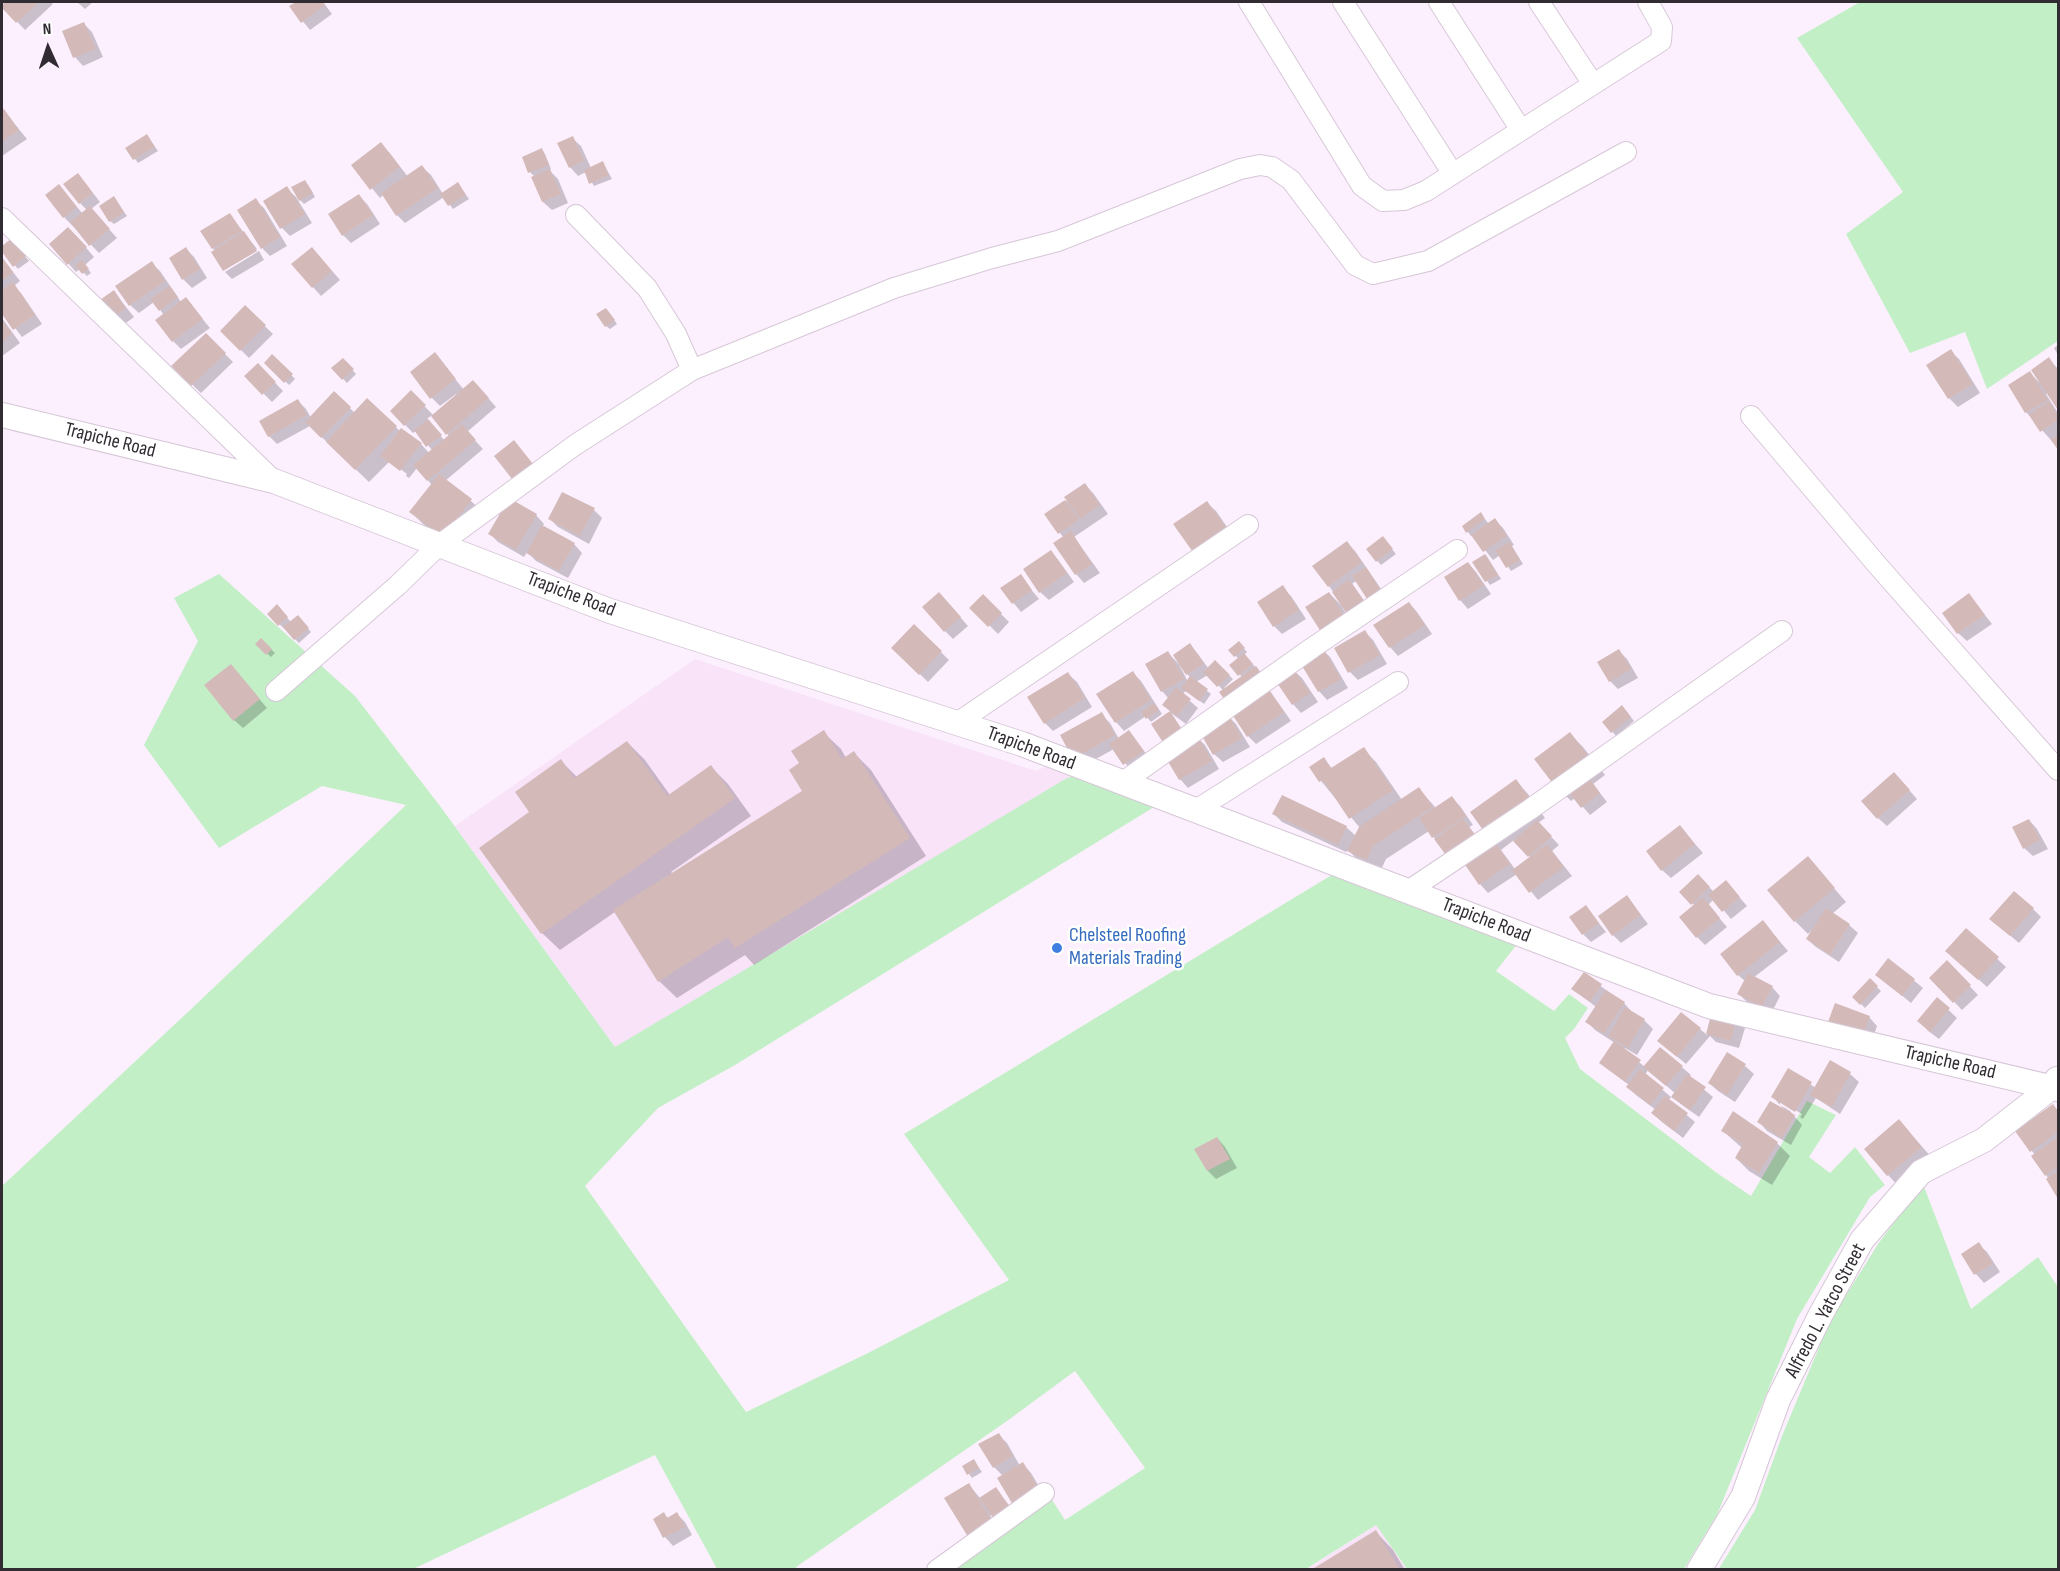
<!DOCTYPE html>
<html>
<head>
<meta charset="utf-8">
<style>
	body { margin:0 }
	#map { position:relative; width:2060px; height:1571px; overflow:hidden; background:#fdf0fe; font-family:"Sofia Sans Condensed",sans-serif }
	canvas { display:block }
	.frame { position:absolute; inset:0; border:3px solid #312b32; pointer-events:none }
	.north { position:absolute; left:18px; top:18px; width:60px; height:60px; -webkit-text-stroke:4px #fff; paint-order:stroke; rotate:357deg; font-size:16px; font-weight:700; line-height:24px; text-align:center; color:#312b32 }
	.north::after { content:''; display:block; margin:auto; width:21px; height:27px; background:#312b32; clip-path:polygon(50% 0,100% 100%,50% 72%,0 100%) }
</style>
</head>
<body>
<div id="map">
<canvas width="2060" height="1571"></canvas>
<div class="frame"></div>
<div class="north">N</div>
</div>
<script>
const c = document.querySelector('canvas').getContext('2d');
c.lineJoin = 'round';
function fill(path, color) { c.fillStyle = color; c.fill(path, 'evenodd'); }
const shape = rows => new Path2D(rows.map(r => 'M' + r).join(''));
function trace(path, color, width, dash) { c.strokeStyle = color; c.lineWidth = width; c.lineCap = dash ? 'butt' : 'round'; c.setLineDash(dash || []); c.stroke(path); }
function drawText(font, color, halo, rows, align = 'center') {
  c.font = font + ' "Sofia Sans Condensed",sans-serif'; c.lineWidth = 5; c.setLineDash([]); c.textBaseline = 'middle'; c.strokeStyle = halo; c.fillStyle = color; for (const [text, x, y, turn = 0] of rows) {
    c.save(); c.translate(x, y); c.rotate((+turn || 0) * Math.PI / 180); c.textAlign = isNaN(turn) ? turn : align; if (halo) c.strokeText(text, 0, 0); c.fillText(text, 0, 0); c.restore();
  }
}
fill(shape([
	[695,659,1036,771,1051,764,1071,776,617,1050,455,826],
	[1376,1525,1407,1569,1306,1570]
]), '#f9e3f9');
fill(shape([
	[1860,2,2058,2,2058,341,1987,389,1965,332,1910,353,1846,234,1903,192,1797,38],
	[219,574,355,696,440,806,615,1047,1067,778,1092,770,1167,799,735,1065,658,1108,585,1186,746,1412,868,1353,1009,1280,904,1134,1335,873,1518,943,1496,971,1554,1011,1569,994,1588,1008,1574,1029,1565,1038,1580,1069,1717,1173,1751,1196,1807,1101,1836,1115,1809,1157,1830,1173,1855,1147,1885,1185,1870,1197,1797,1319,1717,1515,1684,1569,1407,1569,1376,1525,1306,1569,939,1569,1047,1492,1065,1520,1145,1468,1075,1371,1007,1421,796,1567,797,1569,717,1569,655,1455,413,1569,2,1570,2,1186,189,1011,406,805,322,786,219,848,144,745,198,641,174,598],
	[1923,1184,1971,1309,2038,1257,2058,1287,2058,1569,1718,1570,1755,1510,1782,1436,1830,1321,1878,1244]
]), '#c3efc7');
fill(shape([
	[6,2,50,2,53,4,25,30,2,6],
	[77,2,93,2,85,9],
	[299,2,323,2,332,14,310,30,291,7],
	[84,24,92,32,103,57,83,66,75,57],
	[4,111,27,139,2,156,2,112],
	[147,136,158,151,138,163,127,148],
	[572,138,581,146,591,168,603,163,612,179,594,186,586,172,578,176,570,167],
	[542,150,545,154,551,169,549,170,558,179,568,203,552,210,543,202,533,178,535,177,530,172],
	[389,152,408,177,422,167,431,175,443,194,458,184,469,199,453,209,444,197,405,223,397,215,383,195,380,198,353,165],
	[86,184,100,202,91,209,117,238,99,253,64,217,48,195,59,186,83,214,87,210,80,203],
	[308,185,315,197,304,204,300,200],
	[286,188,296,197,312,223,290,236,282,228,265,201],
	[359,196,367,204,380,224,351,243,343,235],
	[114,198,127,216,114,224,110,221],
	[255,200,264,208,287,246,270,256,263,249],
	[230,215,257,249,224,269,213,248],
	[77,237,94,257,85,265,91,273,87,276,80,269,76,272,51,244],
	[12,240,29,261,18,269,2,250],
	[186,249,194,257,207,278,192,288,184,280,171,258],
	[259,251,264,260,232,279,225,272],
	[320,257,340,280,321,296,293,265],
	[2,258,20,281,14,286,21,293,42,324,22,337,2,311],
	[151,263,160,271,181,302,186,299,210,328,181,349,173,341,164,315,154,302,139,313,130,305],
	[114,292,134,317,119,328,99,302],
	[245,307,273,334,249,358,222,331],
	[609,313,617,324,610,329,606,326],
	[2,318,20,343,2,356],
	[206,335,233,362,201,393,173,366],
	[2058,345,2058,355,2054,348],
	[1950,351,1959,359,1980,393,1958,407,1949,398,1928,365],
	[435,354,464,390,482,391,496,407,467,432,483,449,445,481,471,501,484,513,456,549,424,525,411,512,432,485,417,468,409,478,406,476,407,474,390,461,369,482,310,426,277,444,269,436,298,401,306,409,311,418,334,393,355,413,367,400,400,431,421,444,429,453,432,450,416,431,413,433,392,411,411,392,434,416,458,396,456,394,440,406,432,398],
	[432,415,449,436,444,440,427,419],
	[273,356,295,379,289,385,266,363],
	[2049,359,2058,369,2058,408,2048,393,2046,394,2058,413,2058,448,2026,412,2030,373,2039,382],
	[343,360,356,374,347,383,333,368],
	[258,365,283,391,272,402,246,376],
	[1085,485,1093,493,1108,514,1074,537,1100,573,1084,583,1076,574,1064,538,1046,515,1068,500],
	[1207,503,1216,511,1236,540,1196,554],
	[594,510,602,518,589,544,558,527,550,519],
	[536,515,544,524,542,527,574,544,582,553,568,578,536,561,527,552,524,557,498,542,490,534],
	[1484,518,1489,524,1495,520,1503,528,1514,545,1512,546,1523,564,1511,571,1500,555,1493,560,1473,535,1471,536,1464,527],
	[1386,542,1396,554,1381,565,1368,550],
	[1347,543,1355,551,1392,605,1357,580,1352,584,1376,617,1361,627,1352,619,1329,586],
	[1051,552,1059,561,1074,582,1049,600,1040,592],
	[1486,555,1501,579,1490,585,1474,562],
	[1468,563,1476,572,1491,594,1468,609,1460,600],
	[1020,576,1039,599,1021,612,1002,589],
	[1282,587,1291,596,1306,619,1282,634,1274,626],
	[1329,593,1341,605,1356,631,1335,645,1326,637],
	[1969,595,1992,624,1967,641,1958,633],
	[983,596,1009,622,998,634,972,608],
	[947,602,968,626,953,639,945,631],
	[1409,603,1417,612,1432,634,1398,656,1390,647,1375,626],
	[277,607,291,622,301,621,311,632,299,643,269,614],
	[914,626,949,660,928,682,893,648],
	[1365,632,1373,640,1387,664,1358,680,1350,672],
	[261,640,275,653,271,657,257,644],
	[1239,643,1247,652,1244,655,1264,676,1273,689,1270,691,1291,721,1256,744,1248,736,1223,690,1208,675,1196,682,1211,694,1204,704,1186,691,1182,694,1198,708,1186,724,1171,713,1170,714,1191,741,1197,737,1205,745,1219,769,1188,788,1180,779,1173,751,1153,725,1171,712,1164,705,1169,699,1162,691,1147,665,1168,653,1179,664,1188,682,1191,678,1187,674,1190,645,1198,654,1208,668,1215,662,1233,679,1224,688,1225,689,1242,677,1231,665,1239,659,1230,651],
	[1322,649,1330,657,1348,688,1327,700,1319,691],
	[1619,651,1627,659,1638,678,1618,689,1610,681],
	[231,666,267,708,243,728,234,720],
	[1293,670,1302,678,1318,702,1301,713,1293,704,1277,680],
	[1133,673,1141,681,1162,714,1151,722,1146,716,1124,731,1116,722],
	[1068,674,1077,682,1092,707,1053,731,1045,723],
	[1626,711,1634,721,1616,736,1604,722],
	[1101,714,1110,723,1119,739,1129,732,1151,760,1133,773,1114,749,1083,766,1075,758],
	[1228,716,1236,724,1250,747,1223,762,1214,754],
	[823,732,841,749,846,758,854,753,871,770,926,856,754,965,745,955,677,998,659,981,615,912,560,950,542,933,482,848,531,813,561,761,577,777,627,742,645,760,670,795,711,767,728,784,751,816,671,872,673,874,804,791,801,764],
	[1570,734,1583,747,1605,775,1593,784,1607,802,1590,815,1575,798,1571,801,1558,788],
	[1363,749,1376,762,1402,800,1419,789,1436,808,1452,798,1460,806,1473,825,1469,827,1486,849,1516,781,1528,794,1545,818,1538,823,1559,845,1552,851,1572,876,1538,900,1517,874,1488,893,1480,884,1467,864,1460,869,1452,861,1429,831,1386,859,1380,872,1362,864,1348,850,1346,852,1282,822,1274,814,1346,827,1356,836,1360,828,1321,781,1311,767,1323,759,1333,769],
	[1514,840,1531,858,1515,869,1501,850],
	[1902,782,1917,799,1887,826,1878,818],
	[2029,820,2037,829,2048,849,2033,856,2024,848],
	[1680,827,1703,853,1671,878,1662,870],
	[1808,858,1846,902,1832,914,1849,925,1858,933,1839,962,1816,947,1807,939,1813,929,1808,934,1795,921],
	[1698,876,1714,892,1726,882,1747,906,1731,919,1714,899,1708,905,1727,927,1705,945,1697,937,1695,906,1682,892],
	[1627,897,1648,924,1621,943,1613,935],
	[1586,907,1606,932,1591,942,1583,934],
	[2033,909,2041,917,2019,943,2000,927],
	[1763,922,1788,951,1753,978,1772,987,1780,996,1771,1014,1747,1002,1739,994,1745,981,1738,975],
	[1966,930,2006,967,1987,987,1956,959],
	[1889,960,1923,988,1911,1003,1877,975],
	[1947,962,1978,995,1962,1010,1931,978],
	[1584,974,1624,1003,1632,1012,1631,1013,1644,1020,1653,1029,1637,1055,1625,1048,1624,1050,1645,1067,1661,1049,1691,1075,1689,1077,1713,1097,1699,1117,1682,1105,1673,1097,1676,1094,1648,1070,1645,1075,1671,1097,1669,1100,1695,1122,1683,1138,1662,1122,1653,1113,1656,1110,1636,1095,1628,1087,1629,1085,1601,1063,1615,1043,1595,1030,1587,1022,1596,1007,1573,989],
	[1870,980,1881,991,1865,1008,1854,997],
	[1937,999,1957,1018,1939,1039,1927,1030],
	[1713,1013,1737,1020,1745,1028,1739,1048,1716,1042,1710,1036,1686,1064,1668,1049,1700,1029,1707,1035],
	[1869,1017,1877,1026,1871,1043,1838,1030],
	[1728,1054,1745,1066,1754,1074,1735,1102,1718,1091,1709,1083],
	[1831,1062,1850,1074,1859,1082,1840,1114,1816,1098,1803,1119,1790,1111,1802,1125,1791,1145,1767,1131,1759,1122,1786,1111,1780,1105,1800,1117,1802,1114,1780,1101,1780,1105,1773,1097,1789,1070,1816,1088],
	[2053,1106,2058,1111,2058,1196,2035,1155,2017,1131],
	[1899,1121,1934,1160,1900,1188,1888,1175],
	[1723,1131,1777,1143,1790,1156,1772,1185,1749,1171,1736,1158,1742,1148],
	[1217,1138,1225,1147,1237,1168,1216,1179,1208,1171],
	[1978,1244,1987,1252,2000,1272,1984,1283,1976,1274,1963,1254],
	[998,1434,1007,1443,1020,1466,1023,1464,1031,1473,1046,1498,1003,1476,994,1467],
	[974,1461,982,1472,972,1478,964,1467],
	[969,1485,981,1499,996,1489,1017,1515,990,1515,1002,1534,980,1547],
	[664,1514,669,1519,677,1514,685,1522,692,1535,673,1546,665,1537,655,1520],
	[1376,1532,1393,1550,1405,1570,1314,1570]
]), '#0003');
fill(shape([
	[4,2,39,2,16,23,2,8],
	[296,2,322,2,325,5,301,23,289,6],
	[84,22,96,49,73,58,62,31],
	[4,109,19,130,2,142,2,110],
	[147,134,155,147,133,160,125,148],
	[573,136,584,161,569,168,557,143],
	[381,142,400,167,370,190,351,165],
	[542,148,549,165,528,173,522,157],
	[603,161,609,175,589,184,584,170],
	[422,165,438,188,396,216,381,193],
	[550,169,561,194,542,202,531,177],
	[78,173,93,193,79,204,63,184],
	[305,180,313,193,299,201,291,187],
	[458,182,466,195,448,206,440,194],
	[59,184,77,207,63,218,45,195],
	[287,186,305,214,280,229,263,201],
	[359,194,373,215,342,236,328,214],
	[114,196,124,212,109,222,99,206],
	[256,198,280,237,261,249,237,210],
	[90,206,110,229,89,246,70,222],
	[230,213,242,231,212,249,200,231],
	[68,227,87,247,67,265,49,244],
	[244,231,257,251,223,271,211,252],
	[12,238,26,256,13,267,2,252,2,246],
	[186,247,200,269,182,280,169,258],
	[312,247,332,271,312,288,291,264],
	[2,257,13,272,2,281],
	[82,260,89,269,82,274,75,265],
	[152,261,165,281,129,306,115,286],
	[13,282,35,315,13,330,2,314,2,290],
	[170,286,178,297,159,311,150,299],
	[114,290,126,308,109,320,97,302],
	[186,297,203,319,172,342,155,320],
	[245,305,266,325,240,351,220,331],
	[606,308,615,320,605,327,596,314],
	[2,319,12,334,2,342],
	[206,333,226,353,191,386,171,366],
	[1951,349,1973,384,1948,399,1926,365],
	[435,352,456,379,430,399,410,372],
	[272,354,293,374,284,383,264,363],
	[2049,357,2058,371,2058,410,2031,370],
	[343,358,354,369,342,380,331,368],
	[258,363,276,382,262,395,244,376],
	[2030,371,2048,400,2025,413,2008,385],
	[473,380,489,398,446,435,431,416],
	[411,390,426,405,404,426,390,411],
	[334,391,351,407,321,438,305,422],
	[367,398,397,426,355,470,326,442],
	[298,399,307,415,268,437,259,421],
	[2049,401,2058,415,2058,420,2040,432,2029,415],
	[428,419,442,435,426,447,414,430],
	[462,424,476,440,427,481,413,465],
	[401,428,422,443,400,471,380,456],
	[2058,434,2058,450,2051,440],
	[514,440,537,469,516,484,494,456],
	[439,474,472,499,443,537,409,512],
	[1085,483,1100,505,1080,519,1064,497],
	[562,492,595,508,580,536,548,519],
	[509,498,537,514,516,550,488,534],
	[1065,500,1079,520,1058,534,1044,514],
	[1207,501,1229,531,1195,555,1173,524],
	[1481,512,1485,519,1466,533,1462,526],
	[1495,518,1507,536,1483,552,1471,535],
	[542,525,575,543,559,571,526,553],
	[1071,531,1092,564,1075,575,1053,543],
	[1383,536,1393,549,1376,562,1366,549],
	[1347,541,1362,562,1328,587,1312,566],
	[1509,542,1520,560,1506,568,1495,550],
	[1051,550,1067,573,1039,593,1023,569],
	[1485,554,1498,575,1485,582,1472,562],
	[1468,562,1484,585,1459,601,1444,577],
	[1366,567,1385,596,1371,605,1352,576],
	[1021,574,1032,590,1012,604,1000,588],
	[1349,579,1369,608,1351,620,1332,592],
	[1283,585,1299,610,1273,627,1257,602],
	[939,592,961,617,944,632,922,607],
	[1329,592,1349,623,1325,638,1305,607],
	[1969,593,1985,615,1957,634,1942,613],
	[983,594,1002,613,988,627,969,608],
	[1409,602,1425,625,1389,648,1373,625],
	[277,604,288,617,278,626,267,614],
	[298,615,309,628,294,640,283,627],
	[914,624,942,651,919,675,891,648],
	[1365,630,1380,655,1348,673,1334,648],
	[261,638,272,649,266,655,255,644],
	[1239,641,1245,648,1234,657,1228,650],
	[1190,643,1204,664,1186,675,1173,655],
	[1322,647,1341,679,1318,692,1299,661],
	[1619,649,1631,669,1609,682,1597,662],
	[1168,651,1184,679,1161,692,1145,664],
	[1244,653,1253,664,1238,676,1229,665],
	[1215,660,1230,675,1217,687,1203,672],
	[231,664,260,699,233,721,204,685],
	[1256,666,1266,680,1229,706,1219,692],
	[1293,668,1310,693,1292,705,1275,680],
	[1133,671,1151,700,1115,723,1096,694],
	[1068,672,1085,698,1044,724,1027,697],
	[1190,676,1208,689,1199,701,1181,688],
	[1176,687,1191,699,1177,716,1162,705],
	[1267,687,1284,712,1247,737,1230,711],
	[1154,703,1159,710,1146,719,1141,712],
	[1622,705,1631,717,1611,733,1602,722],
	[1170,711,1183,731,1164,744,1151,724],
	[1102,712,1115,735,1073,759,1060,735],
	[1228,714,1242,738,1213,755,1199,731],
	[824,730,842,759,854,751,910,838,735,948,728,937,658,982,613,910,802,791,789,770,799,763,791,751],
	[1129,730,1144,751,1123,765,1109,744],
	[1570,732,1593,762,1557,789,1534,759],
	[1197,735,1212,761,1179,780,1164,755],
	[627,741,667,796,711,765,735,798,541,934,479,848,529,812,515,792,561,759,574,778],
	[1364,747,1393,790,1349,819,1323,780,1319,782,1309,767,1324,757,1331,768],
	[1894,772,1910,790,1877,819,1861,801],
	[1516,779,1534,804,1488,837,1470,812],
	[1590,779,1600,793,1581,808,1570,794],
	[1419,787,1433,807,1373,846,1367,860,1347,851,1359,827],
	[1282,795,1347,826,1338,845,1272,814],
	[1452,796,1466,816,1432,838,1419,818],
	[1463,819,1480,841,1451,862,1434,839],
	[2029,819,2040,840,2023,849,2012,827],
	[1537,820,1552,836,1528,857,1513,841],
	[1680,825,1695,844,1661,871,1646,851],
	[1495,842,1510,864,1479,885,1463,862],
	[1547,844,1564,867,1529,893,1512,870],
	[1808,856,1835,888,1794,922,1767,890],
	[1698,874,1710,887,1691,905,1679,892],
	[1726,880,1740,897,1722,912,1708,895],
	[2014,891,2034,908,2010,936,1989,919],
	[1627,895,1641,915,1612,936,1598,916],
	[1703,897,1720,918,1696,938,1679,917],
	[1586,905,1599,923,1582,935,1569,917],
	[1826,908,1850,924,1830,955,1806,939],
	[1763,920,1780,942,1737,976,1720,954],
	[1966,928,1999,957,1978,980,1945,951],
	[1888,958,1915,979,1902,996,1875,975],
	[1947,960,1971,985,1953,1003,1929,978],
	[1584,972,1602,984,1590,1002,1571,989],
	[1748,973,1773,986,1762,1007,1737,994],
	[1870,978,1878,986,1860,1005,1852,997],
	[1606,990,1625,1002,1604,1034,1585,1022],
	[1937,997,1950,1008,1930,1032,1917,1021],
	[1835,1003,1870,1016,1863,1035,1828,1022],
	[1625,1007,1645,1019,1628,1048,1608,1036],
	[1712,1011,1737,1018,1731,1041,1706,1034],
	[1681,1012,1701,1028,1677,1057,1657,1041],
	[1614,1041,1641,1060,1625,1082,1599,1063],
	[1660,1047,1683,1066,1666,1086,1643,1067],
	[1727,1052,1746,1064,1727,1095,1708,1083],
	[1830,1060,1851,1072,1832,1107,1810,1095],
	[1788,1068,1812,1082,1795,1112,1771,1097],
	[1640,1069,1664,1088,1650,1105,1626,1087],
	[1687,1074,1706,1087,1690,1110,1671,1097],
	[1665,1096,1688,1113,1674,1131,1651,1113],
	[1770,1101,1795,1115,1782,1138,1757,1122],
	[2053,1104,2058,1111,2058,1132,2030,1152,2015,1131],
	[1733,1111,1778,1142,1759,1173,1735,1158,1743,1144,1721,1131],
	[1899,1119,1922,1147,1887,1176,1864,1149],
	[1217,1137,1230,1159,1207,1171,1194,1149],
	[2058,1137,2058,1167,2045,1176,2031,1156],
	[2058,1170,2058,1199,2046,1179],
	[1979,1242,1993,1264,1974,1275,1961,1254],
	[999,1433,1013,1456,993,1468,978,1444],
	[974,1459,979,1468,967,1475,962,1466],
	[1023,1462,1039,1489,1013,1505,997,1478],
	[969,1483,994,1525,970,1540,944,1498],
	[996,1487,1009,1506,993,1518,979,1498],
	[664,1512,667,1518,677,1512,685,1527,663,1538,653,1519],
	[1376,1530,1400,1570,1311,1570]
]), '#d3bab9');
const minor = shape([
	[1249,2,1362,186,1383,201,1404,200,1426,191,1661,41,1662,27,1648,2],
	[1343,2,1453,174],
	[1439,2,1521,130],
	[1539,2,1593,84],
	[576,215,647,288,676,334,692,370],
	[2,218,274,481],
	[1751,416,1879,567,2058,770],
	[276,691,398,585,439,545,575,445,692,370,894,288,992,258,1058,241,1240,169,1260,165,1272,167,1291,180,1355,265,1373,274,1428,261,1626,152],
	[957,723,1248,525],
	[1123,782,1312,648,1457,550],
	[1196,810,1398,682],
	[1408,891,1529,810,1782,631],
	[937,1570,1044,1493]
]);
const tertiary = shape([
	[2,415,274,481,610,611,1022,744,1709,1006,2058,1089],
	[1699,1570,1743,1497,1778,1400,1821,1314,1862,1240,1921,1172,1984,1140,2052,1087,2057,1079]
]);
trace(minor, '#d6c7d7', 22);
trace(tertiary, '#d6c7d7', 26);
trace(minor, '#fff', 20);
trace(tertiary, '#fff', 24);
for (const [x, y, r, color] of [
	[1057,948,6,"#3f7fe0"]
]) { const dot = new Path2D(); dot.arc(x, y, r, 0, 2 * Math.PI); c.fillStyle = color; c.fill(dot); trace(dot, '#fff', 2); }
drawText('20px', '#312b32', '#fff', [
	["Trapiche Road",110,441,14],
	["Trapiche Road",571,595,21],
	["Trapiche Road",1031,749,20],
	["Trapiche Road",1486,921,21],
	["Trapiche Road",1950,1063,13],
	["Alfredo L. Yatco Street",1826,1311,-62]
]);
drawText('20px', '#366cbe', '#fff', [
	["Chelsteel Roofing",1069,936],
	["Materials Trading",1069,959]
], 'left');
</script>
</body>
</html>
